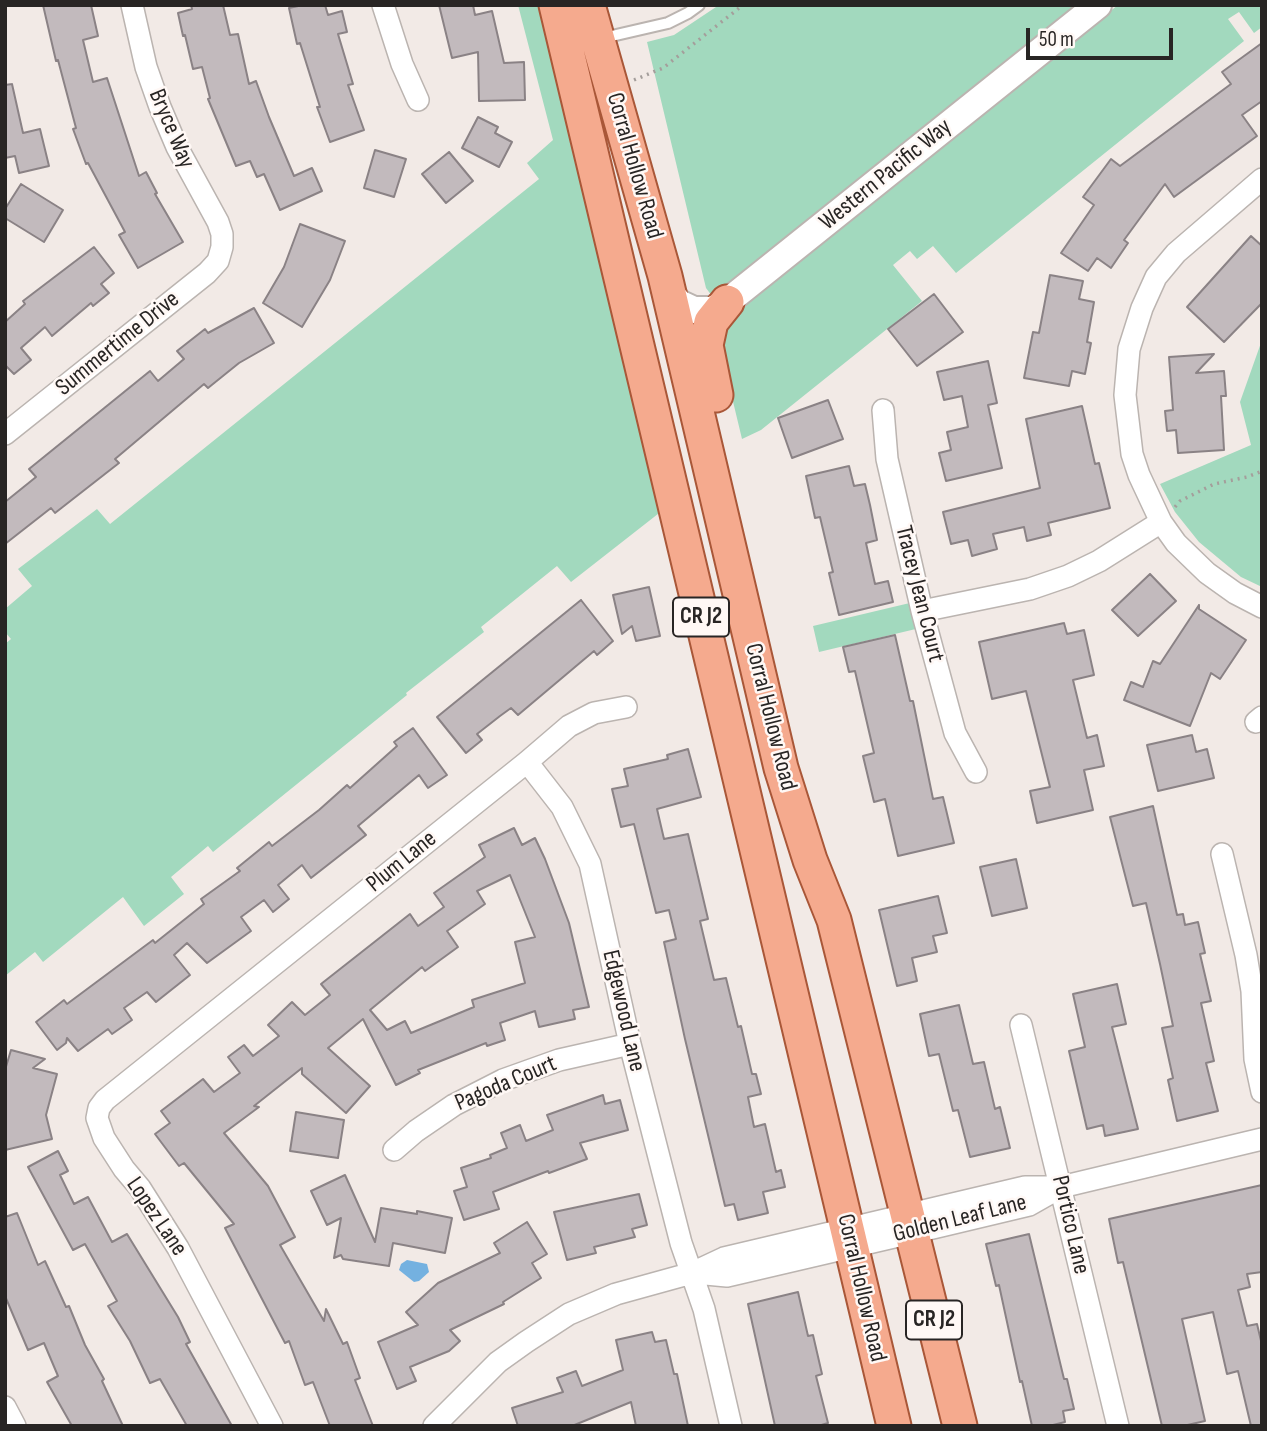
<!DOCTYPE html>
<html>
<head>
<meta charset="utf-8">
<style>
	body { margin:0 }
	#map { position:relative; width:1267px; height:1431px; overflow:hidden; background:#f2eae6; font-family:"Sofia Sans Condensed",sans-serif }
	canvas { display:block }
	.frame { position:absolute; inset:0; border:7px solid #282524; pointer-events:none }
	.scale { position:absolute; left:1026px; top:28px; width:147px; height:32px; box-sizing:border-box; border:4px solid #282524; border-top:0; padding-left:9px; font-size:21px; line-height:24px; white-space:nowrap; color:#282524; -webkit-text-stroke:5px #fff8f5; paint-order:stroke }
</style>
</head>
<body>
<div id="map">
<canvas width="1267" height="1431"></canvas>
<div class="frame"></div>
<div class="scale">50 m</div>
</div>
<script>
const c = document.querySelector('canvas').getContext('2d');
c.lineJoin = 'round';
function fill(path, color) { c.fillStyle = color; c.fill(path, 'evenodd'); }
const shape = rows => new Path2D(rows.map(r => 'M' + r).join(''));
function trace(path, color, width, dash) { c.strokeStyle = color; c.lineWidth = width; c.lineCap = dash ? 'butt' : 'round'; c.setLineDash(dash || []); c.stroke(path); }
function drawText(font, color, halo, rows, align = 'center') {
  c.font = font + ' "Sofia Sans Condensed",sans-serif'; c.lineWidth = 5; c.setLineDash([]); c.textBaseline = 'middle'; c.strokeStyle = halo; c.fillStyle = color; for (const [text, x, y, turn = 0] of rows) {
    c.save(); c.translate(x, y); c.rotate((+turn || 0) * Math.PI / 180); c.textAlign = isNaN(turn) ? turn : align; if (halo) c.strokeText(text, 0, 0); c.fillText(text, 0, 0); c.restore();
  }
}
fill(shape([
	[518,5,543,5,663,510,571,582,557,566,481,627,484,632,406,693,407,695,213,852,208,846,171,877,184,894,144,926,123,897,43,962,35,952,5,976,5,644,11,639,5,632,5,609,32,586,18,569,97,509,110,524,539,179,527,163,553,140],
	[719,5,1090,5,732,291,712,296,706,288,647,42,674,35],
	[1118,5,1262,5,1262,27,1254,33,1239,12,1228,19,1244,41,956,273,933,246,917,259,910,251,893,265,922,301,761,430,742,439,718,339,734,313],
	[1262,340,1262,587,1241,577,1199,542,1175,512,1160,484,1251,445,1240,402],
	[914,602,920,628,819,652,813,626]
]), '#a2d9be');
fill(shape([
	[407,1260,427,1264,429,1272,419,1281,414,1282,399,1270,401,1264]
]), '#74b1e0');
const building = shape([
	[43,5,91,5,98,36,83,40,93,82,107,78,139,176,146,172,157,193,155,194,183,242,138,268,119,235,125,232,88,163,86,164,73,129,76,128,58,60,56,61,43,5],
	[191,5,223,5,230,35,238,34,249,84,256,81,269,117,294,176,312,168,322,191,280,210,264,174,257,177,250,161,236,166,208,99,210,98,202,67,193,69,185,35,183,36,178,13,192,9,191,5],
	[303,5,325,5,328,15,342,11,347,32,338,34,353,84,348,85,364,130,330,142,317,107,320,107,300,43,297,44,289,8,303,5],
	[439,5,473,5,475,15,492,11,504,63,524,62,525,100,479,101,478,52,452,58,439,5],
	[1262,43,1262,101,1242,115,1257,136,1174,197,1165,184,1124,240,1128,243,1111,268,1097,258,1088,271,1061,253,1094,205,1083,197,1111,159,1120,166,1231,84,1222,72,1262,43],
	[12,84,23,133,40,129,49,166,19,173,15,156,5,158,5,85,12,84],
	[478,117,498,127,495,133,512,142,499,167,462,148,478,117],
	[375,150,406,159,394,197,364,188,375,150],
	[449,152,473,181,446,203,422,174,449,152],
	[21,184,63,210,44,242,5,218,5,209,21,184],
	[300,224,345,241,330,280,302,327,263,303,284,267,300,224],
	[1251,236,1262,246,1262,303,1224,342,1187,307,1251,236],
	[94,247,114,273,101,284,109,293,93,306,91,303,52,336,45,327,21,348,31,360,14,374,5,365,5,322,25,304,23,301,94,247],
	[1050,275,1083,281,1079,299,1094,302,1087,342,1091,343,1085,374,1072,371,1069,386,1024,378,1033,332,1039,333,1050,275],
	[934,294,963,332,917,366,888,329,934,294],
	[254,308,274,343,239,363,208,388,204,384,115,459,119,463,55,513,51,508,5,544,5,502,36,477,29,469,150,371,158,381,184,359,177,351,205,329,208,333,254,308],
	[1214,354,1196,373,1224,371,1226,396,1221,396,1224,450,1178,453,1176,430,1167,431,1165,411,1173,410,1169,357,1214,354],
	[988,361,997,403,988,405,1002,468,946,481,939,453,951,450,947,432,968,427,962,396,944,400,937,372,988,361],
	[828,400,843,439,792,458,778,418,828,400],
	[1082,406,1095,464,1099,463,1110,508,1048,523,1051,535,1027,541,1024,527,993,534,997,549,972,556,968,540,951,544,943,512,1040,488,1026,419,1082,406],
	[849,466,854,486,865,484,870,505,877,540,866,543,875,584,888,581,893,602,839,615,829,573,833,572,820,517,815,518,806,476,849,466],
	[1150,574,1176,601,1138,636,1112,610,1150,574],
	[649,587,660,636,636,641,632,626,622,634,613,595,649,587],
	[581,600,613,641,597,655,594,651,518,715,511,708,500,716,477,734,482,740,466,753,437,717,581,600],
	[1199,605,1199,609,1246,640,1220,679,1211,673,1190,726,1124,700,1131,682,1143,687,1153,661,1160,664,1199,605],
	[1064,623,1067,634,1084,630,1094,675,1073,680,1087,738,1097,735,1104,766,1084,770,1093,810,1037,823,1030,791,1050,787,1026,691,992,699,979,642,1064,623],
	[895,635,910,701,913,701,933,799,943,797,954,843,898,856,885,799,874,802,863,756,874,753,855,671,849,672,843,647,895,635],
	[413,728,447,775,428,788,419,775,358,826,366,835,311,878,302,865,278,885,289,899,273,912,264,900,241,917,251,931,207,963,187,943,174,955,190,975,156,1002,147,992,124,1008,132,1020,112,1034,108,1029,78,1051,67,1038,66,1043,57,1050,36,1022,64,1000,67,1004,153,940,155,943,204,904,201,899,240,871,237,868,269,842,272,846,319,810,347,785,350,788,397,746,394,742,413,728],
	[1192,735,1196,752,1207,749,1214,778,1158,791,1147,745,1192,735],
	[688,749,701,797,657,809,664,839,688,834,708,919,700,921,714,980,726,978,738,1027,741,1026,752,1074,756,1074,761,1094,748,1097,754,1127,765,1124,776,1172,781,1170,785,1187,763,1192,768,1213,738,1220,734,1204,725,1206,685,1039,664,942,676,939,669,910,656,913,634,824,621,827,612,789,628,786,624,769,668,759,667,755,688,749],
	[1153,806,1177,915,1183,914,1185,925,1198,922,1205,953,1200,954,1211,1001,1201,1003,1214,1061,1206,1063,1218,1111,1177,1121,1168,1080,1173,1078,1162,1028,1173,1026,1160,964,1146,903,1133,906,1110,817,1153,806],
	[514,828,522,845,535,838,545,859,569,923,589,1007,573,1010,575,1019,539,1027,535,1011,500,1023,505,1040,487,1046,486,1043,418,1070,420,1073,396,1085,363,1019,328,1048,370,1086,346,1113,302,1074,302,1068,254,1106,259,1107,224,1133,268,1186,295,1237,280,1245,324,1321,326,1309,343,1344,347,1342,360,1378,355,1380,373,1426,330,1426,313,1382,305,1385,289,1341,285,1343,225,1228,234,1224,184,1163,179,1166,155,1134,170,1123,161,1111,203,1079,214,1092,240,1073,228,1057,244,1045,253,1056,279,1036,268,1025,292,1002,305,1015,330,995,321,984,410,914,418,926,444,907,434,893,485,857,479,845,514,828],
	[510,875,535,937,515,942,525,983,472,1000,474,1007,411,1033,405,1021,387,1030,370,1010,422,967,425,971,458,947,447,931,485,904,477,891,510,875],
	[1016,859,1027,908,992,916,980,867,1016,859],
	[938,896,947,933,933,936,937,952,912,958,917,981,897,986,879,910,938,896],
	[1117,984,1126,1024,1112,1027,1138,1129,1105,1136,1103,1125,1087,1129,1069,1051,1085,1047,1073,994,1117,984],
	[959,1005,973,1064,984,1062,995,1109,1000,1107,1010,1148,970,1157,958,1110,953,1111,939,1054,929,1056,920,1014,959,1005],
	[11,1050,45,1059,33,1068,57,1074,46,1115,52,1139,5,1150,5,1070,11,1050],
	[603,1095,605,1104,620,1100,628,1130,580,1143,587,1159,549,1173,548,1171,493,1192,499,1209,464,1220,454,1191,467,1187,461,1168,491,1158,490,1155,507,1148,501,1133,520,1125,526,1141,553,1130,547,1115,603,1095],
	[296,1112,344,1120,338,1158,290,1151,296,1112],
	[58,1151,68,1171,60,1175,74,1204,88,1197,112,1242,127,1234,178,1317,190,1342,186,1344,232,1426,187,1426,160,1379,150,1383,130,1341,108,1306,117,1301,85,1244,73,1250,28,1167,58,1151],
	[345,1175,375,1242,381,1208,417,1214,417,1211,452,1218,445,1253,393,1243,389,1266,343,1259,341,1255,334,1258,341,1218,327,1225,311,1191,345,1175],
	[1262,1185,1262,1272,1247,1274,1250,1287,1238,1290,1247,1326,1257,1324,1262,1345,1262,1426,1251,1426,1238,1371,1227,1374,1213,1312,1182,1319,1205,1421,1183,1426,1162,1426,1123,1262,1118,1263,1109,1219,1262,1185],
	[639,1194,647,1225,632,1229,635,1237,594,1247,596,1253,567,1260,554,1212,639,1194],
	[17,1213,38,1265,45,1261,66,1307,69,1306,85,1345,104,1379,102,1381,123,1426,72,1426,47,1382,58,1376,44,1343,28,1350,5,1296,5,1217,17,1213],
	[527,1222,547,1254,532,1263,541,1278,503,1302,504,1304,450,1330,460,1341,449,1351,410,1367,416,1381,397,1389,378,1342,418,1325,406,1312,438,1283,500,1253,494,1243,527,1222],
	[1029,1234,1064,1379,1067,1379,1074,1409,1063,1411,1065,1422,1049,1426,1032,1426,1022,1381,1020,1382,999,1285,996,1286,986,1244,1029,1234],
	[798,1292,808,1336,813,1335,822,1374,816,1376,828,1423,818,1426,775,1426,748,1304,798,1292],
	[652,1332,655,1342,666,1340,674,1374,677,1374,688,1426,636,1426,631,1402,572,1426,518,1426,512,1408,563,1392,557,1378,576,1371,582,1386,623,1370,616,1340,652,1332]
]);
fill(building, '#c2babd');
trace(building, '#8a8285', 2);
const service = shape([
	[603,38,668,23,688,13,699,5]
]);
const minor = shape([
	[383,5,402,64,418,100],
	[1262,179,1176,253,1156,277,1142,308,1129,349,1125,395,1132,454,1139,475,1161,522,1176,543,1207,573,1235,593,1262,607],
	[883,410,887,459,922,611,955,733,976,772],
	[5,434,207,273,218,261,222,247,222,234,218,222,177,147,160,107,146,67,132,5],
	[922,611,1030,589,1068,576,1099,561,1161,522],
	[1256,722,1262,717],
	[527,762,562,807,590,864,630,1044,681,1243,704,1309,731,1426],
	[1222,854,1246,955,1252,991,1255,1059,1262,1092],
	[1021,1025,1118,1426],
	[394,1150,416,1131,454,1105,503,1080,559,1060,630,1044],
	[695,1273,727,1276,941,1226,1029,1205,1059,1188],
	[5,1407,15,1426],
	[272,1426,178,1248,140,1188,124,1169,104,1138,97,1118,99,1108,105,1100,527,762,569,726,594,713,626,707],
	[434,1426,498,1362,526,1342,569,1314,616,1294,692,1273,724,1258,1025,1187,1061,1187,1262,1139]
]);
const tertiary = shape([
	[668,290,679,303,694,310,712,310,727,302,1098,5]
]);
const primary = shape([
	[556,5,894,1426],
	[588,5,665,276,781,768,810,860,834,920,960,1426],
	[716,395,706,345,711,322,727,302]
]);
trace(service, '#bbb4b0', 14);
trace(minor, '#bbb4b0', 24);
trace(tertiary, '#bbb4b0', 30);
trace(primary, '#a95738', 37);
trace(shape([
	[634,80,663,68,743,5],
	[1175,507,1180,501,1214,484,1247,477,1262,471]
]), '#a49e9b', 3.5, [2, 5]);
trace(service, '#fff', 10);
trace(minor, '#fff', 21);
trace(tertiary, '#fff', 26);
trace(primary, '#f5aa8e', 33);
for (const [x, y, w] of [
	[701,617,56],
	[934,1320,56]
]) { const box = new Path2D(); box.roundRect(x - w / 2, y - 19.5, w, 39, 5); c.fillStyle = '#fff8f5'; c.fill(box); trace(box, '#282524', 2); }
drawText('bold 23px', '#282524', null, [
	["CR J2",701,617],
	["CR J2",934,1320]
]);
drawText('24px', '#282524', '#fff8f5', [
	["Bryce Way",171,129,67],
	["Corral Hollow Road",634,166,74],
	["Western Pacific Way",886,175,-39],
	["Summertime Drive",118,344,-39],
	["Tracey Jean Court",919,594,76],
	["Corral Hollow Road",770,717,76],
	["Plum Lane",402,862,-39],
	["Edgewood Lane",623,1011,77],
	["Pagoda Court",506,1084,-23],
	["Lopez Lane",156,1217,56],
	["Golden Leaf Lane",960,1219,-14],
	["Portico Lane",1070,1225,77],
	["Corral Hollow Road",861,1288,77]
]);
</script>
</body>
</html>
